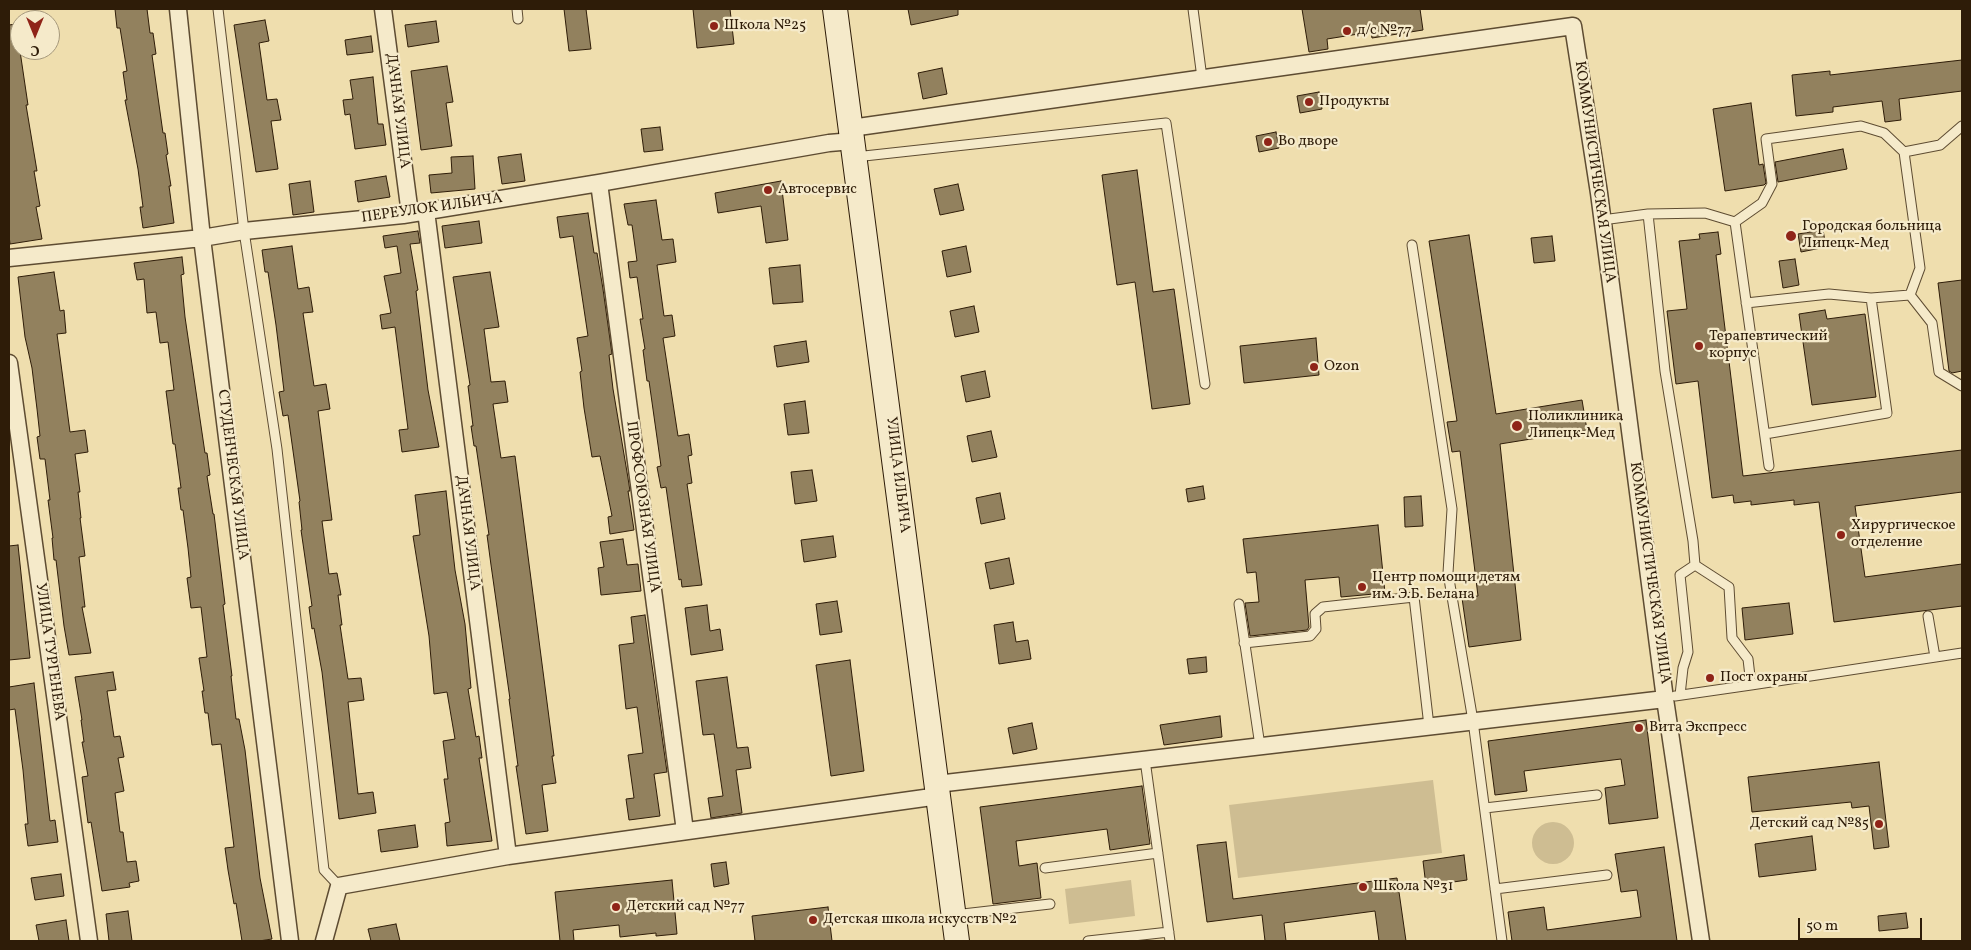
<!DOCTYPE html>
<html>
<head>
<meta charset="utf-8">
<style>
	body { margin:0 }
	#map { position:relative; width:1971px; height:950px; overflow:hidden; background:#efdeae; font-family:Vollkorn,serif }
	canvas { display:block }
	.frame { position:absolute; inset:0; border:10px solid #2e1c08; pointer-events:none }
	.north { position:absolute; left:10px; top:10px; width:50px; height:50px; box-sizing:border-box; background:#f5eaca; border:1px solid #a5987c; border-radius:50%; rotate:180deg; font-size:14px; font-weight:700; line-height:20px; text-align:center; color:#2e1c08 }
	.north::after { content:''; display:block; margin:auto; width:18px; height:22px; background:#8f2418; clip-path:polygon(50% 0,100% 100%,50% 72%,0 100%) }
	.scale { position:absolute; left:1798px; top:918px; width:124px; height:22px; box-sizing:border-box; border:2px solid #2e1c08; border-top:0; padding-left:6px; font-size:15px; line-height:18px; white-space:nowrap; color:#2e1c08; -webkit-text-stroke:4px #f5eaca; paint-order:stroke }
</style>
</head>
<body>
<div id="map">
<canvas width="1971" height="950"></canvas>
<div class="frame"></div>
<div class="north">С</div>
<div class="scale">50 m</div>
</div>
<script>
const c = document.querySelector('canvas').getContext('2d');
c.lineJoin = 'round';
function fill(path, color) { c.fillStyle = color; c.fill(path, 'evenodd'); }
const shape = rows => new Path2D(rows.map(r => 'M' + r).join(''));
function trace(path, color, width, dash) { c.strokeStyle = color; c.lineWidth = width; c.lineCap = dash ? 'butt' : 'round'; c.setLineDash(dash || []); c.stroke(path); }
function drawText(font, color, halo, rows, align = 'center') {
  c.font = font + ' Vollkorn,serif'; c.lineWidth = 4.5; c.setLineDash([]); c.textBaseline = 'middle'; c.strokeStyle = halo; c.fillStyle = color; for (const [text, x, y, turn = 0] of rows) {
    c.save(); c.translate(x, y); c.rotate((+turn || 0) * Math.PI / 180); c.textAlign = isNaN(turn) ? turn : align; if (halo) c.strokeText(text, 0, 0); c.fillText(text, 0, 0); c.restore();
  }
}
fill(shape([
	[1433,780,1442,853,1238,878,1229,805],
	'1532 843a21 21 0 1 1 42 0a21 21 0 1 1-42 0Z',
	[1131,880,1135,916,1069,924,1065,889]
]), '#cebd92');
const building = shape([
	[115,9,147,9,150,33,153,33,156,54,152,55,163,133,165,133,168,154,166,155,171,186,169,186,174,223,143,228,140,207,143,207,138,169,125,100,127,100,123,72,127,71,120,28,117,28,115,9],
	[564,9,586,9,591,49,569,51,564,9],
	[693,9,730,9,734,44,697,48,693,9],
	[908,9,958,9,958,15,911,25,908,9],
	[1302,9,1420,9,1423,30,1372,38,1371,32,1327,39,1328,49,1309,52,1302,9],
	[265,20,269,41,259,43,267,100,277,99,281,120,271,121,278,169,256,172,234,25,265,20],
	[436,21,439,42,408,47,405,25,436,21],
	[16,24,28,105,26,105,37,171,34,171,40,206,36,207,42,239,10,244,9,235,9,25,16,24],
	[371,36,373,52,347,55,345,40,371,36],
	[1962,60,1962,91,1899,99,1901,120,1885,122,1882,101,1833,107,1833,112,1796,116,1792,75,1830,71,1830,75,1962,60],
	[447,66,453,102,446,103,452,146,421,150,411,71,447,66],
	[942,68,947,94,923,99,918,73,942,68],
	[373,77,378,124,383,124,386,145,355,149,350,114,345,115,343,100,353,99,350,80,373,77],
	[1319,92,1322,109,1300,113,1297,96,1319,92],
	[1751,103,1759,165,1763,164,1766,183,1764,185,1725,191,1713,109,1751,103],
	[660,127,663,150,644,152,641,129,660,127],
	[1276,132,1279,148,1259,152,1256,136,1276,132],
	[1843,149,1847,169,1778,182,1775,162,1843,149],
	[521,154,525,181,502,184,498,157,521,154],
	[473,156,475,189,431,193,429,175,452,173,451,157,473,156],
	[1137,170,1153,292,1174,289,1190,404,1152,409,1135,282,1117,285,1102,175,1137,170],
	[386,176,390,197,358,202,355,181,386,176],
	[310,181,314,212,293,215,289,184,310,181],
	[781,181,788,240,766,243,761,206,718,213,715,193,781,181],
	[958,184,964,210,940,215,934,189,958,184],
	[656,200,662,240,673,239,676,262,657,265,664,316,672,315,675,336,663,338,678,436,689,434,692,455,688,456,692,483,687,484,702,585,682,587,681,579,679,580,666,487,661,488,657,467,661,466,649,381,647,381,643,350,645,349,640,319,643,319,637,277,630,278,628,262,637,261,632,225,628,225,624,204,656,200],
	[588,213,594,253,597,253,603,289,612,354,609,355,613,389,628,478,630,491,628,491,634,530,610,534,608,517,612,516,600,456,592,457,584,408,580,372,582,371,577,338,588,336,573,236,560,238,557,217,588,213],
	[479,221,482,243,445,248,442,226,479,221],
	[1823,230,1826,247,1801,252,1798,234,1823,230],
	[418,231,420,243,410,244,418,290,416,291,428,390,439,447,402,452,399,430,408,429,395,327,382,329,380,315,391,313,384,276,401,273,397,246,385,248,383,236,418,231],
	[1718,232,1721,254,1716,255,1743,476,1962,450,1962,492,1855,506,1865,577,1962,564,1962,606,1834,622,1819,502,1794,505,1794,500,1751,505,1751,501,1734,503,1733,495,1712,498,1698,381,1676,384,1667,311,1687,309,1679,241,1700,239,1699,234,1718,232],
	[1469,235,1496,414,1582,400,1587,430,1500,444,1521,640,1469,647,1462,598,1478,596,1460,451,1452,452,1447,422,1457,421,1429,241,1469,235],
	[1552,236,1555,261,1534,263,1531,238,1552,236],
	[292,246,298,289,309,287,313,312,303,313,314,386,326,384,330,409,318,411,332,520,322,521,329,574,337,573,341,595,338,595,342,625,340,625,348,679,361,678,364,700,348,702,358,794,373,792,376,813,339,819,322,672,314,628,312,629,309,607,312,606,301,530,302,530,299,502,300,501,288,415,283,416,279,392,284,391,276,325,268,272,265,272,262,250,292,246],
	[966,246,971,272,947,277,942,251,966,246],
	[182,257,184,274,181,275,185,317,205,453,207,453,210,475,207,476,213,514,214,514,225,604,223,605,232,676,231,676,236,719,239,719,245,750,260,878,272,939,259,941,242,941,236,903,234,904,228,870,225,848,234,847,221,744,212,745,208,713,205,713,202,691,204,691,199,658,207,657,201,607,191,608,187,578,191,577,188,548,183,510,181,510,178,488,181,488,175,444,173,444,166,391,174,390,168,342,160,343,156,312,147,313,144,279,137,280,134,263,182,257],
	[1795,259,1799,285,1783,288,1779,261,1795,259],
	[800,265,803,302,773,304,769,268,800,265],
	[54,272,60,311,64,310,66,333,57,334,70,432,85,430,88,452,75,454,80,492,78,492,81,518,80,518,85,556,79,557,85,607,82,607,91,653,69,655,64,626,56,560,54,560,52,538,53,538,48,500,50,500,45,459,40,459,37,437,40,436,37,409,32,368,25,337,18,277,54,272],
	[490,272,499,327,484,329,491,382,505,381,508,402,493,404,501,458,515,456,554,756,552,756,556,783,542,785,548,831,526,834,516,766,518,766,509,699,510,699,491,565,487,535,489,535,476,446,474,446,471,426,473,426,468,386,470,385,453,277,490,272],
	[1962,280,1962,371,1952,373,1949,371,1938,283,1962,280],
	[974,306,979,332,955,337,950,311,974,306],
	[1825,310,1827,319,1865,314,1876,397,1812,405,1799,314,1825,310],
	[1316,338,1319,375,1244,383,1240,346,1316,338],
	[806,341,809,362,777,367,774,346,806,341],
	[985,371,990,397,966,402,961,376,985,371],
	[805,401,809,433,788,435,784,404,805,401],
	[991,431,997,457,972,462,967,436,991,431],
	[812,470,817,501,795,504,791,472,812,470],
	[1203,486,1205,499,1188,502,1186,489,1203,486],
	[446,491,455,570,465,624,471,688,468,689,476,737,479,736,482,758,479,758,492,841,447,846,445,823,450,822,444,779,448,779,443,741,455,739,447,692,434,694,429,636,413,536,420,535,415,495,446,491],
	[1000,493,1005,519,981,524,976,498,1000,493],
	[1421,496,1423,526,1405,527,1404,497,1421,496],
	[1378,525,1385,593,1341,597,1339,577,1305,580,1309,627,1307,630,1250,636,1245,603,1259,602,1256,572,1247,573,1243,539,1378,525],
	[833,536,836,557,804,562,801,540,833,536],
	[623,539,627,565,638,564,641,591,601,595,598,568,604,567,600,542,623,539],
	[18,545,30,658,9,660,9,546,18,545],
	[1009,558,1014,584,990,589,985,563,1009,558],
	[837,601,842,632,820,635,816,604,837,601],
	[1789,603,1793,634,1745,640,1742,608,1789,603],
	[707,605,710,631,720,629,723,650,691,655,685,608,707,605],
	[645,615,667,772,654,774,660,816,629,820,626,799,634,798,628,755,643,753,637,707,626,709,619,645,634,643,631,617,645,615],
	[1013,622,1016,642,1028,640,1031,659,999,664,994,625,1013,622],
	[1206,657,1207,672,1189,674,1187,659,1206,657],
	[850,660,864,771,831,776,816,665,850,660],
	[113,672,116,690,107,691,114,737,120,736,124,757,118,758,124,791,115,793,120,832,123,832,127,862,136,861,139,881,129,883,130,887,102,891,91,822,88,823,82,777,88,776,82,742,84,742,81,720,82,720,75,677,113,672],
	[727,677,737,748,748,747,751,768,736,770,742,813,711,818,708,798,723,796,714,734,703,735,696,681,727,677],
	[34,683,50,821,55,820,58,842,28,846,25,824,28,824,23,770,15,709,9,710,9,687,34,683],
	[1220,716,1222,737,1164,745,1160,725,1220,716],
	[1646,720,1658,818,1609,824,1605,788,1625,785,1621,759,1524,771,1527,791,1495,795,1488,741,1646,720],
	[1032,723,1037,749,1013,754,1008,728,1032,723],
	[1879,762,1889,847,1874,849,1869,806,1852,808,1851,802,1752,812,1748,777,1879,762],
	[1142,786,1150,844,1110,850,1107,829,1016,841,1019,866,1037,863,1041,898,993,904,980,807,1142,786],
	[415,825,418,847,381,852,378,830,415,825],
	[1812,836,1816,870,1759,877,1755,844,1812,836],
	[1226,842,1233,899,1397,878,1406,941,1379,941,1375,911,1284,923,1286,941,1265,941,1262,915,1207,922,1197,845,1226,842],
	[1664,847,1677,941,1512,941,1508,912,1544,907,1547,930,1641,917,1637,890,1621,892,1615,854,1664,847],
	[1464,855,1467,880,1426,886,1423,861,1464,855],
	[726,862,729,884,714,887,711,864,726,862],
	[61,874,64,896,35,900,31,878,61,874],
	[672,880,677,934,656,936,656,933,620,937,619,925,573,930,574,941,560,941,555,892,672,880],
	[828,907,832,941,755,941,752,916,828,907],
	[128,911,132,941,109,941,106,914,128,911],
	[1906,913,1908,928,1879,931,1878,916,1906,913],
	[66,920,69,941,39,941,36,925,66,920],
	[396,924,400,941,371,941,368,929,396,924]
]);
fill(building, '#92815e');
trace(building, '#2e1c08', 1);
const lane = shape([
	[218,9,244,231,277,449,324,870,339,886],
	[517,9,518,19],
	[1193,9,1202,78],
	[1904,152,1940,145,1962,126],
	[855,157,1166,123,1205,384],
	[1602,220,1648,214],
	[1735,222,1762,203,1772,184,1766,139,1861,126,1884,133,1904,152,1920,268,1910,295],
	[1412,245,1452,509,1448,573,1473,721,1502,941],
	[1871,298,1910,295,1932,323,1939,372,1962,386],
	[1746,303,1829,294,1871,298,1887,413,1765,434],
	[1769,466,1735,222,1705,213,1648,214,1665,371,1693,541,1695,565,1729,587,1732,638,1748,659,1751,685,1962,653],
	[1239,604,1260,746],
	[1928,616,1935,657],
	[1244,643,1310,636,1316,629,1315,614,1323,607,1414,597,1429,726],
	[1680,695,1683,668,1688,652,1680,575,1695,565],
	[1675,696,1751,685],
	[1145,760,1170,941],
	[1485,808,1597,795],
	[1045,868,1158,853],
	[1495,889,1607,875],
	[954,915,1050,904],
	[1088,941,1169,932]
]);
const street = shape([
	[178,9,202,238,290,941],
	[383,9,410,214],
	[851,128,1573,26,1599,193,1665,699,1701,941],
	[599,183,685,831],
	[426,211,508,856],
	[9,258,202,238,244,231,403,215,599,183,829,143,853,141],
	[9,363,89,941],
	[937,784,1665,699],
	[324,941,339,886,508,856,939,796]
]);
const secondary = shape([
	[835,9,957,941]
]);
trace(lane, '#5e4c32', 11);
trace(street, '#5e4c32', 19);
trace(secondary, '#2e1c08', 26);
trace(lane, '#f5eaca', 9);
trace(street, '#f5eaca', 16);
trace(secondary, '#f5eaca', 24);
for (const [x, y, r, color] of [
	[714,26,5,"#8f2418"],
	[1347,31,5,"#8f2418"],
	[1309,102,5,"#8f2418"],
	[1268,142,5,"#8f2418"],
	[768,190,5,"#8f2418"],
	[1791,236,6,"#8f2418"],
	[1699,346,5,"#8f2418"],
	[1314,367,5,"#8f2418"],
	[1517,426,6,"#8f2418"],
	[1841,535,5,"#8f2418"],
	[1362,587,5,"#8f2418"],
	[1710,678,5,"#8f2418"],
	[1639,728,5,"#8f2418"],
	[1879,824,5,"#8f2418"],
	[1363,887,5,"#8f2418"],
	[616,907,5,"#8f2418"],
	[813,920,5,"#8f2418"]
]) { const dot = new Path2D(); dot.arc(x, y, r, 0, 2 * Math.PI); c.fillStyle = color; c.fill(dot); trace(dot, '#f5eaca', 2); }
drawText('15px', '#2e1c08', '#f5eaca', [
	["Школа №25",724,26],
	["д/с №77",1357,31],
	["Продукты",1319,102],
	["Во дворе",1278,142],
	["Автосервис",778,190],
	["Городская больница",1802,227],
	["Липецк-Мед",1802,244],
	["Терапевтический",1709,337],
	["корпус",1709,354],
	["Ozon",1324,367],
	["Поликлиника",1528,417],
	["Липецк-Мед",1528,434],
	["Хирургическое",1851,526],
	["отделение",1851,543],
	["Центр помощи детям",1372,578],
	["им. Э.Б. Белана",1372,595],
	["Пост охраны",1720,678],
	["Вита Экспресс",1649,728],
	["Детский сад №85",1869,824,"right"],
	["Школа №31",1373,887],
	["Детский сад №77",626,907],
	["Детская школа искусств №2",823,920]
], 'left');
drawText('15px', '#2e1c08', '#f5eaca', [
	["ДАЧНАЯ УЛИЦА",397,111,83],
	["КОММУНИСТИЧЕСКАЯ УЛИЦА",1594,172,82],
	["ПЕРЕУЛОК ИЛЬИЧА",432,209,-8],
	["СТУДЕНЧЕСКАЯ УЛИЦА",232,475,83],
	["УЛИЦА ИЛЬИЧА",897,475,83],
	["ПРОФСОЮЗНАЯ УЛИЦА",642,507,82],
	["ДАЧНАЯ УЛИЦА",467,533,83],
	["КОММУНИСТИЧЕСКАЯ УЛИЦА",1649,573,82],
	["УЛИЦА ТУРГЕНЕВА",49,652,82]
]);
</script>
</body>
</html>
